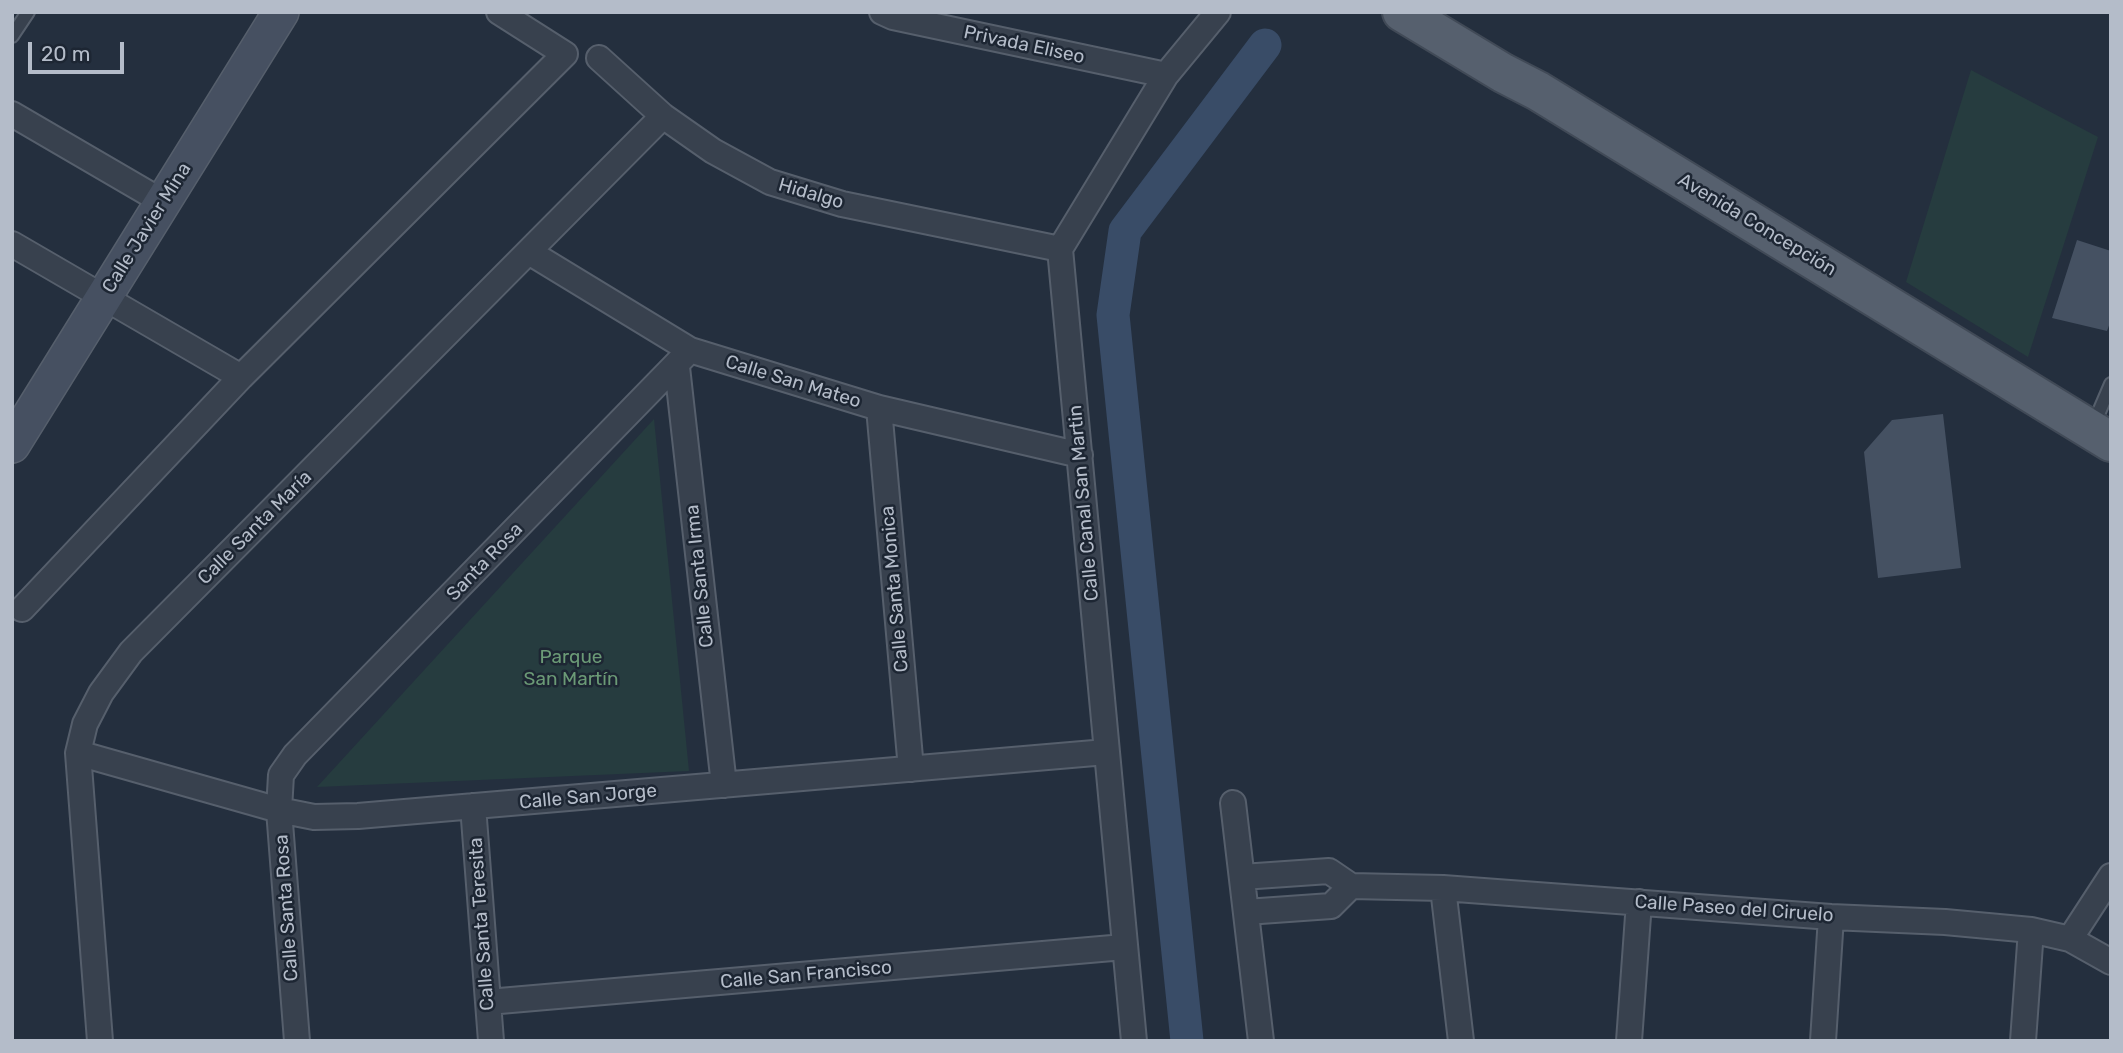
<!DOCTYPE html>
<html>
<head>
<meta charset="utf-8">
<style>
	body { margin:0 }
	#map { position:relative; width:2123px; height:1053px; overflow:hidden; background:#242f3e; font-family:Rubik,sans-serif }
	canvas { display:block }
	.frame { position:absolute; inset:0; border:14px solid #b4bcc9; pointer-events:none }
	.scale { position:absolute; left:28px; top:42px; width:96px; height:32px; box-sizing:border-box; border:4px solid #b4bcc9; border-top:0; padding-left:9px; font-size:21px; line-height:24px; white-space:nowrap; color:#b4bcc9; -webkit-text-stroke:5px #1d2633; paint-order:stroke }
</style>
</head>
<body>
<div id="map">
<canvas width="2123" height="1053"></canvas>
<div class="frame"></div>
<div class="scale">20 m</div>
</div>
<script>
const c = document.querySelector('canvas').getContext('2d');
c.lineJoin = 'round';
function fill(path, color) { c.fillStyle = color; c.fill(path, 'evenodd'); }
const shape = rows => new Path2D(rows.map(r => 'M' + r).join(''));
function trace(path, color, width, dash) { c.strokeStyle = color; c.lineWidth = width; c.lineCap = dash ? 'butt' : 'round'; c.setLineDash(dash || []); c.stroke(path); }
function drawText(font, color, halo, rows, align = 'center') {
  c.font = font + ' Rubik,sans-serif'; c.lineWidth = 5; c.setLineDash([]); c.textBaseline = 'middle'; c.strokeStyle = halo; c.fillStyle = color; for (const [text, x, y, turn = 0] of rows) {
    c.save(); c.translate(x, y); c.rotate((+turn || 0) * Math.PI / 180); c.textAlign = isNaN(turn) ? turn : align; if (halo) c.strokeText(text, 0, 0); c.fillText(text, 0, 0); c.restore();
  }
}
fill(shape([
	[1971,70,2098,137,2028,357,1906,282],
	[654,419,689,771,317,787]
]), '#263c3f');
trace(shape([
	[1187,1041,1113,315,1125,231,1265,45]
]), '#394c67', 33);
fill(shape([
	[2077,240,2111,251,2111,320,2107,331,2052,318],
	[1943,414,1961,568,1878,578,1864,452,1892,420]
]), '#455162');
const service = shape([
	[12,36,28,12],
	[2093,426,2111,384]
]);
const minor = shape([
	[882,12,893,17,1166,75],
	[599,58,663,116,713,151,770,182,842,204,1060,249],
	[12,114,163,202],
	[12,244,241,377],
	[529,252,690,350,879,408,1080,455],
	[677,367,724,785],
	[879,408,911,769],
	[22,609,241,377,565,54,499,12],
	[78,753,279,810,314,817,358,816,1106,752],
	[1233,803,1261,1041],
	[473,806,491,1041],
	[1242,877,1329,871,1351,886,1443,888,1831,917,1945,922,2031,930,2070,939,2111,962],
	[1443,888,1461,1041],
	[1246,912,1331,906,1351,886],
	[2070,939,2111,876],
	[488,1002,1124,947],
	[100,1041,78,753,85,724,101,693,131,652,663,116],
	[297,1041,279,810,281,775,295,755,690,350],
	[1134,1041,1060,249,1166,75,1218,12],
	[1629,1041,1639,902],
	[1823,1041,1831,917],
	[2023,1041,2031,930]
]);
const secondary = shape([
	[12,445,281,12]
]);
const primary = shape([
	[1402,12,1503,73,1538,91,2111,442]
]);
trace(service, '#565f6c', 16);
trace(minor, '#565f6c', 28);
trace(secondary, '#565f6c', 38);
trace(primary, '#414a57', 42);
trace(service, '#38414e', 12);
trace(minor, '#38414e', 24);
trace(secondary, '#465061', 35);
trace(primary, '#56606e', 38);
drawText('19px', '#b4bcc9', '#1d2633', [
	["Privada Eliseo",1024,45,12],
	["Hidalgo",811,194,16],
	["Avenida Concepción",1757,225,31],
	["Calle Javier Mina",147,228,-58],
	["Calle San Mateo",793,382,17],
	["Calle Canal San Martin",1084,503,-95],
	["Calle Santa María",255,528,-45],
	["Santa Rosa",485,562,-46],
	["Calle Santa Irma",700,576,-96],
	["Calle Santa Monica",895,589,-95],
	["Calle San Jorge",588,797,-5],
	["Calle Santa Rosa",287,908,-94],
	["Calle Paseo del Ciruelo",1734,909,4],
	["Calle Santa Teresita",482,924,-94],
	["Calle San Francisco",806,975,-5]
]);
drawText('19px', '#6b9a76', '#1d2633', [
	["Parque",571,658],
	["San Martín",571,680]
]);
</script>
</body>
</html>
